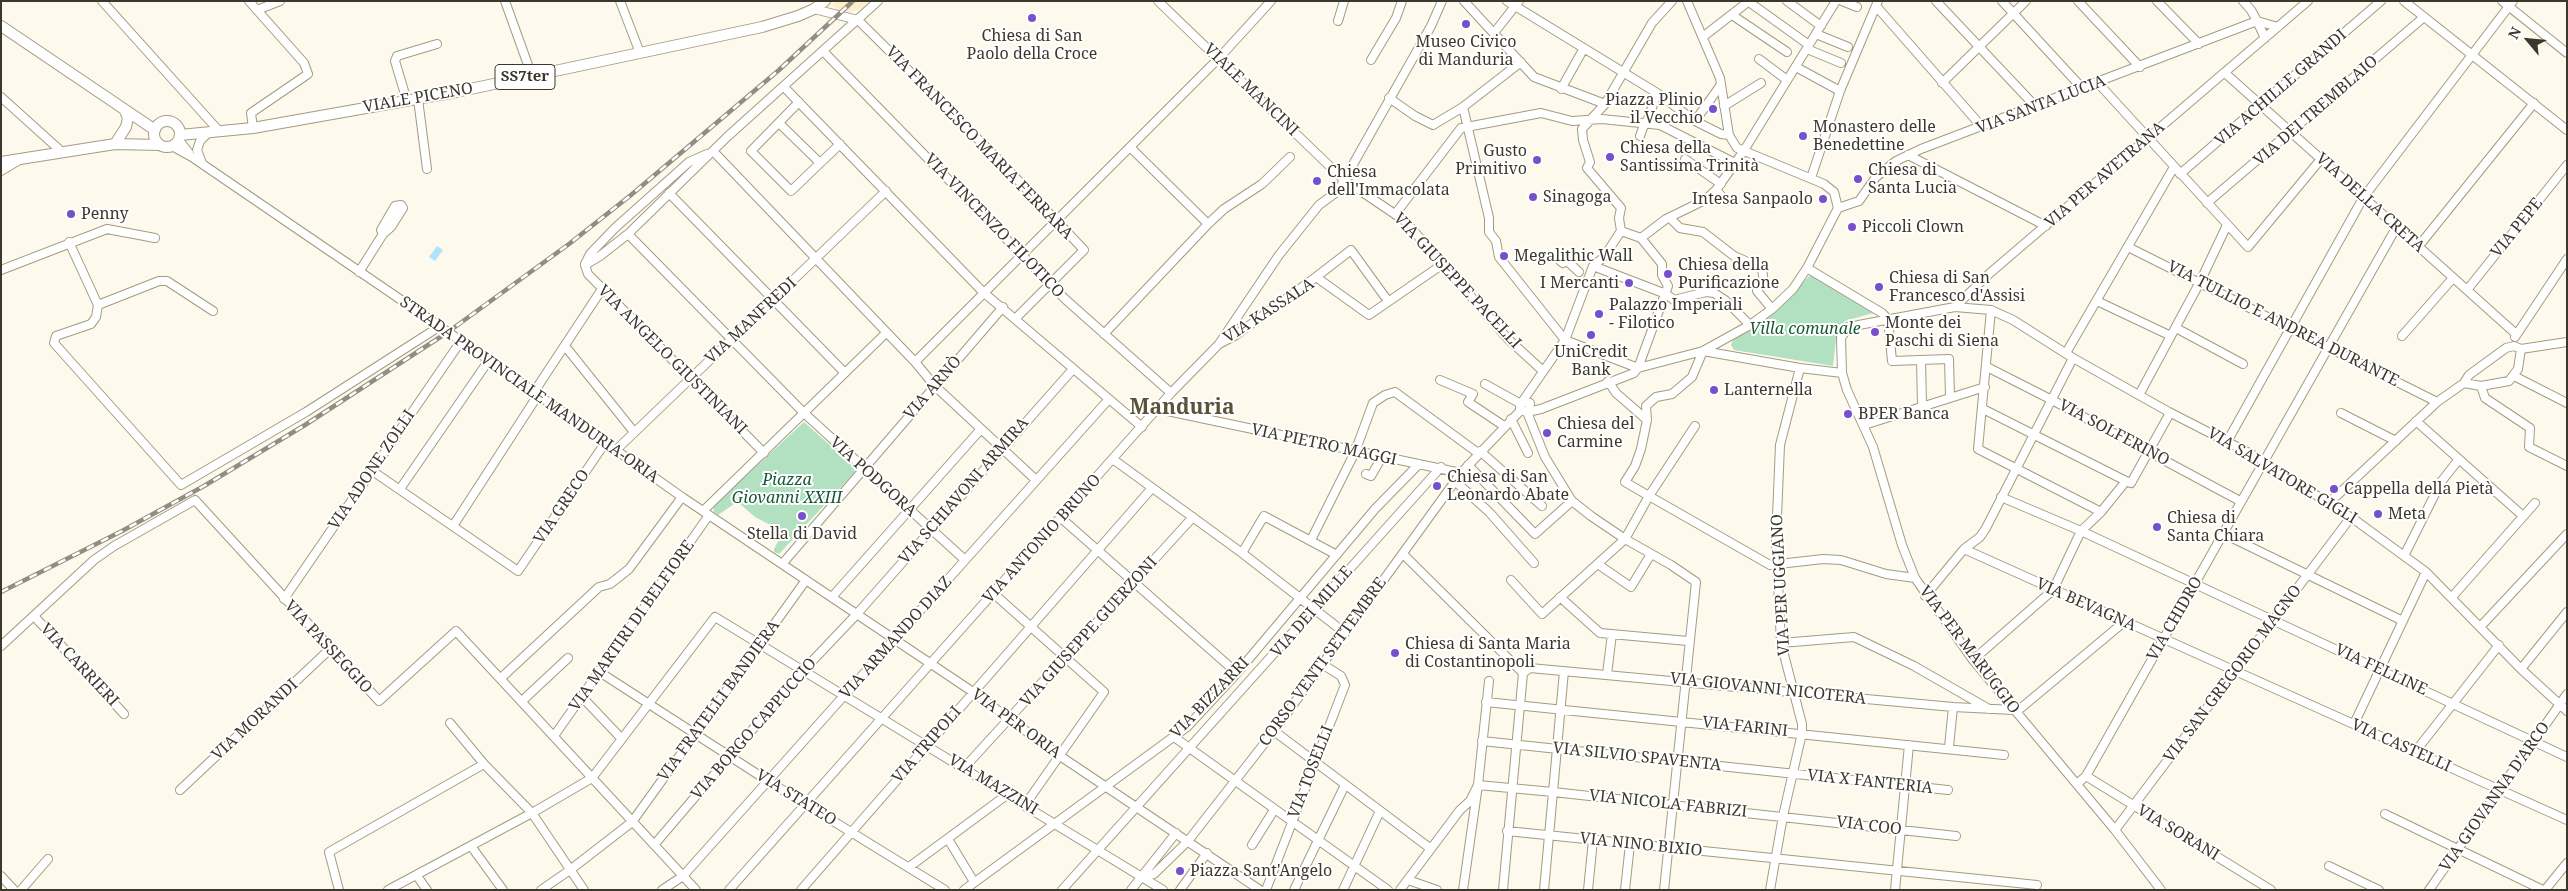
<!DOCTYPE html>
<html>
<head>
<meta charset="utf-8">
<style>
	body { margin:0 }
	#map { position:relative; width:2568px; height:891px; overflow:hidden; background:#fdf9ed; font-family:"Noto Serif",serif }
	canvas { display:block }
	.frame { position:absolute; inset:0; border:2px solid #3d382d; pointer-events:none }
	.north { position:absolute; left:2503px; top:15px; width:50px; height:50px; -webkit-text-stroke:4px #fff; paint-order:stroke; rotate:298deg; font-size:14px; font-weight:700; line-height:20px; text-align:center; color:#3d382d }
	.north::after { content:''; display:block; margin:auto; width:18px; height:22px; background:#3d382d; clip-path:polygon(50% 0,100% 100%,50% 72%,0 100%) }
</style>
</head>
<body>
<div id="map">
<canvas width="2568" height="891"></canvas>
<div class="frame"></div>
<div class="north">N</div>
</div>
<script>
const c = document.querySelector('canvas').getContext('2d');
c.lineJoin = 'round';
function fill(path, color) { c.fillStyle = color; c.fill(path, 'evenodd'); }
const shape = rows => new Path2D(rows.map(r => 'M' + r).join(''));
function trace(path, color, width, dash) { c.strokeStyle = color; c.lineWidth = width; c.lineCap = dash ? 'butt' : 'round'; c.setLineDash(dash || []); c.stroke(path); }
function drawText(font, color, halo, rows, align = 'center') {
  c.font = font + ' "Noto Serif",serif'; c.lineWidth = 4; c.setLineDash([]); c.textBaseline = 'middle'; c.strokeStyle = halo; c.fillStyle = color; for (const [text, x, y, turn = 0] of rows) {
    c.save(); c.translate(x, y); c.rotate((+turn || 0) * Math.PI / 180); c.textAlign = isNaN(turn) ? turn : align; if (halo) c.strokeText(text, 0, 0); c.fillText(text, 0, 0); c.restore();
  }
}
fill(shape([
	[835,1,872,1,865,8,846,13,831,26,825,22,837,9,832,5]
]), '#fef0cb');
fill(shape([
	[1810,275,1873,313,1845,321,1841,327,1836,339,1833,366,1734,350,1731,345,1733,340,1769,316,1788,300],
	[804,422,852,465,855,472,779,554,774,552,774,549,782,534,776,528,755,517,740,504,734,504,718,515,714,512,713,506]
]), '#b2e1c1');
fill(shape([
	[437,246,443,250,435,261,429,257]
]), '#afe3fd');
const minor = shape([
	[102,1,219,131],
	[249,1,304,63,308,74,251,113,253,128],
	[505,1,532,76],
	[620,1,640,53],
	[1158,1,1343,179,1405,221,1508,339,1543,371],
	[1464,1,1534,77,1605,104],
	[1507,1,1657,93,1695,121,1721,134,1729,135],
	[1787,1,1821,26],
	[1842,1,1857,7],
	[1936,1,2036,107],
	[2002,1,2083,89],
	[2078,1,2140,67],
	[2157,1,2199,44],
	[2404,1,2567,130],
	[2502,1,2567,53],
	[1749,2,1809,45],
	[1876,6,1982,127],
	[814,9,858,20,995,156,1084,250,1016,318],
	[257,10,280,1],
	[1732,15,1787,52],
	[1338,21,1344,1],
	[1494,33,1519,1],
	[1816,34,1848,47],
	[1704,36,1749,1],
	[2265,38,2257,21,2278,27],
	[1807,49,1841,63],
	[823,51,1065,299,1171,393],
	[1759,59,1787,80],
	[1371,60,1396,18,1402,1],
	[1796,67,1840,91],
	[2225,73,2516,334],
	[1942,83,2026,1],
	[2098,83,2248,247,2321,159],
	[784,87,983,292,1142,427],
	[1561,89,1584,48],
	[1,97,62,152],
	[1389,98,1415,116,1433,125,1463,107,1521,62],
	[418,99,427,169],
	[407,101,395,61,397,56,437,44],
	[799,102,751,151,791,191,840,144],
	[1724,106,1761,83],
	[1463,107,1489,218,1489,232,1496,241,1499,257,1565,340],
	[1695,121,1720,86],
	[1647,122,1657,93],
	[779,123,820,163],
	[1640,136,1645,122],
	[178,139,189,153],
	[172,146,192,157,489,360,682,497,973,692,1060,756,1260,890],
	[1130,147,1208,224],
	[713,151,915,362,935,386,1036,480],
	[1908,155,2046,226],
	[1685,159,1721,184],
	[202,163,197,150,200,141,209,132],
	[1,171,21,159],
	[2180,174,2381,1],
	[1811,178,1840,91,1878,1],
	[1716,190,1726,201],
	[669,193,845,373],
	[2207,203,2424,17],
	[1838,208,1859,201,1876,177,1896,161,1921,149,2257,21,2251,10,2243,1],
	[1396,213,1461,128,1541,113,1572,121,1602,119,1660,125,1735,163],
	[1670,218,1680,228,1703,232,1734,256,1762,268,1763,276],
	[628,234,804,413,965,560],
	[1641,238,1666,219,1705,200,1716,190,1743,152,1836,1],
	[1641,238,1621,231,1619,218,1621,208,1587,168,1590,162,1583,140,1582,129,1605,104,1652,23,1672,1],
	[69,242,98,305,96,317,91,324,56,336,54,343,181,485,306,412,434,330,438,325],
	[2128,247,2437,402],
	[2418,247,2534,103],
	[1559,260,1563,263,1566,260,1579,272],
	[585,264,590,254,615,228,689,162,707,154],
	[585,265,600,256,628,234,727,137,878,1],
	[585,265,588,274,764,453],
	[1593,266,1666,294,1674,300,1706,292,1714,293,1725,300,1750,325],
	[1593,266,1604,257,1621,231],
	[1807,268,1882,313,1888,319],
	[1,270,107,229,155,238],
	[359,272,383,234,391,227,403,208,401,205,395,206,381,230,383,234],
	[1316,277,1351,250,1388,301],
	[1757,287,1757,291,1772,309],
	[2467,290,2567,165],
	[2097,301,2171,336],
	[98,305,159,281,167,281,213,311],
	[1955,307,1990,273,2308,1],
	[1991,310,1978,449,2101,512,2081,531,2001,497],
	[1888,319,1892,361,1949,359,1950,397],
	[2176,328,2243,364],
	[1104,334,1208,224,1224,209,1262,184,1290,157],
	[2402,336,2453,278],
	[2515,337,2567,259],
	[1565,340,1638,368],
	[1221,343,1236,335,1316,277,1369,315,1443,264],
	[565,346,634,432],
	[2521,349,2518,369,2509,381,2481,386,2464,383,2469,375,2506,348,2514,346,2521,349,2567,342],
	[1703,351,1800,368,1842,373],
	[2066,353,2174,167],
	[1921,360,1922,405],
	[915,362,1219,58,1271,1],
	[1987,367,2052,400,2240,501],
	[1638,368,1703,351,1750,325,1772,309,1793,289,1807,268,1838,208,1834,192,1824,184,1737,148,1729,135,1720,78,1687,1],
	[2514,376,2567,403],
	[1440,380,1473,394,1468,402,1504,426],
	[1608,381,1616,393,1647,420],
	[1485,384,1521,404],
	[2481,386,2485,398,2530,428,2529,447,2567,466],
	[534,392,602,289],
	[2139,395,2200,282,2227,225],
	[1522,402,1565,340,1593,266],
	[1158,409,1461,473],
	[1983,409,2126,481],
	[1529,411,1530,403,1522,402,1520,408,1523,411,1527,412,1541,409,1634,373,1638,368,1668,286,1662,275,1662,264,1641,238],
	[1527,412,1545,457,1572,501,1591,516,1625,539,1671,565,1696,582,1664,890],
	[2341,413,2396,441],
	[1511,419,1528,453],
	[2416,421,2523,516],
	[1864,425,1985,387],
	[1695,426,1649,496,1770,565,1823,559,1841,560,1886,574,1915,578],
	[2228,440,2363,198,2513,1],
	[615,451,886,191],
	[1480,451,1542,506],
	[1114,460,1242,553,1345,633],
	[1468,465,1535,534,1572,501],
	[371,470,518,571,605,443],
	[1366,474,1371,476,1382,457],
	[1456,482,1488,511],
	[400,489,489,360],
	[2329,503,2437,402,2464,383],
	[703,511,886,333],
	[2101,512,2126,481,2131,483,2170,413],
	[1490,513,1534,563],
	[1061,518,1237,673],
	[453,526,538,395],
	[2224,534,2403,621],
	[1311,540,1355,452,1373,403,1385,395,1395,392,1478,453],
	[1964,549,2567,820],
	[1242,553,1264,516,1335,554],
	[1403,554,1523,673],
	[2404,556,2441,482,2459,459],
	[783,563,1003,307],
	[1599,565,1631,587,1651,554],
	[1511,580,1542,614,1625,539,1649,496,1625,482,1635,466,1641,449,1647,420,1646,406,1656,397,1672,394,1692,377,1703,351],
	[993,593,1104,692,1025,805],
	[1925,596,1964,549,1980,537,1986,528,2073,358],
	[832,597,981,429],
	[1560,597,1600,633,1688,641],
	[2452,597,2535,503],
	[284,599,461,341],
	[34,616,124,714],
	[2481,626,2567,534],
	[1781,643,1854,637,1914,666,1989,709],
	[1,646,94,560,114,546,195,500,379,701,456,631,696,890],
	[1973,660,2053,590,2081,531,2567,757],
	[2521,669,2567,612],
	[598,671,768,781,945,890],
	[1523,673,1530,668,1953,707,2014,710,2021,708,2124,622],
	[1607,674,1612,634],
	[501,678,599,587,610,584,629,569,682,497],
	[582,697,621,738],
	[522,701,568,658],
	[1486,702,2004,755],
	[450,723,484,764,532,813,584,890],
	[2354,724,2426,572],
	[1274,731,1431,849],
	[554,736,709,515],
	[1174,737,1388,890],
	[1482,741,1948,790],
	[1949,747,1953,707],
	[2415,752,2499,645],
	[964,768,1193,517],
	[2086,776,2271,890],
	[2077,784,2086,776,2396,228],
	[180,790,330,649],
	[2385,814,2543,890],
	[2115,830,2351,517],
	[1507,831,2037,885],
	[948,839,974,882],
	[654,845,799,675,856,615,1073,369],
	[1252,845,1274,810],
	[471,846,503,890],
	[2329,866,2379,890],
	[909,867,1008,794],
	[1,876,14,890],
	[417,876,427,890],
	[1141,877,1154,874,1188,841,1274,731,1461,473,1521,410],
	[1408,880,1437,890],
	[21,890,48,859],
	[339,890,329,852,484,764],
	[388,890,532,813,592,778,715,617,1163,890],
	[541,890,570,870,632,822,806,580],
	[662,890,683,876,1109,399],
	[729,890,1171,393,1219,344,1279,255,1319,205,1338,191,1431,26,1442,1],
	[801,890,1152,488],
	[964,890,1187,727,1237,673,1375,509,1419,464],
	[1062,890,1441,467],
	[1131,890,1176,833],
	[1180,890,1207,853],
	[1266,890,1345,685,1341,676,1322,664],
	[1294,890,1345,785],
	[1343,890,1380,811],
	[1400,890,1460,810,1470,801,1478,785,1489,681],
	[1463,890,1478,785,1553,792,1564,671],
	[1503,890,1523,673],
	[1544,890,1553,792,1956,836],
	[1588,890,1593,840],
	[1625,890,1630,844],
	[1770,890,1783,816,1802,733,1802,724,1781,643,1776,541,1780,445,1800,368],
	[1895,890,1909,745],
	[2161,890,2115,830,1973,660,1915,578,1902,545,1873,447,1847,390,1842,373,1841,338,1848,327,1955,307,1991,310,2013,320,2073,358,2169,412,2255,456,2355,520,2426,572,2521,669,2567,711],
	[2429,890,2567,694],
	[2545,890,2567,863]
]);
const major = shape([
	[1,26,155,130],
	'154 134a13 13 0 1 1 26 0a13 13 0 1 1-26 0Z',
	[180,135,253,128,456,92,762,27,798,16,814,9,825,1],
	[115,144,126,127,128,118,125,111],
	[1,162,115,144,160,145]
]);
trace(minor, '#a59b7f', 10);
trace(major, '#a59b7f', 12);
trace(minor, '#fff', 8);
trace(major, '#fff', 10);
const rail = shape([
	[1,592,122,531,204,486,305,425,448,332,569,244,631,195,779,70,853,1]
]);
trace(rail, '#918d81', 4.5);
trace(rail, '#fff', 2.5, [8]);
for (const [x, y, r, color] of [
	[1032,18,5,"#7550ca"],
	[1466,24,5,"#7550ca"],
	[1713,109,5,"#7550ca"],
	[1803,136,5,"#7550ca"],
	[1610,157,5,"#7550ca"],
	[1537,160,5,"#7550ca"],
	[1858,179,5,"#7550ca"],
	[1317,181,5,"#7550ca"],
	[1533,197,5,"#7550ca"],
	[1823,199,5,"#7550ca"],
	[71,214,5,"#7550ca"],
	[1852,227,5,"#7550ca"],
	[1504,256,5,"#7550ca"],
	[1668,274,5,"#7550ca"],
	[1629,283,5,"#7550ca"],
	[1879,287,5,"#7550ca"],
	[1599,314,5,"#7550ca"],
	[1875,332,5,"#7550ca"],
	[1591,335,5,"#7550ca"],
	[1714,390,5,"#7550ca"],
	[1848,414,5,"#7550ca"],
	[1547,433,5,"#7550ca"],
	[1437,486,5,"#7550ca"],
	[2334,489,5,"#7550ca"],
	[2378,514,5,"#7550ca"],
	[802,516,5,"#7550ca"],
	[2157,527,5,"#7550ca"],
	[1395,653,5,"#7550ca"],
	[1180,871,5,"#7550ca"]
]) { const dot = new Path2D(); dot.arc(x, y, r, 0, 2 * Math.PI); c.fillStyle = color; c.fill(dot); trace(dot, '#fff', 2); }
for (const [x, y, w] of [
	[525,77,60]
]) { const box = new Path2D(); box.roundRect(x - w / 2, y - 12.5, w, 25, 4); c.fillStyle = '#fff'; c.fill(box); trace(box, '#3d382d', 1); }
drawText('bold 15px', '#3d382d', null, [
	["SS7ter",525,77]
]);
drawText('16px', '#3d382d', '#fff', [
	["Chiesa di San",1032,36,"center"],
	["Paolo della Croce",1032,54,"center"],
	["Museo Civico",1466,42,"center"],
	["di Manduria",1466,60,"center"],
	["Piazza Plinio",1703,100,"right"],
	["il Vecchio",1703,118,"right"],
	["Monastero delle",1813,127],
	["Benedettine",1813,145],
	["Chiesa della",1620,148],
	["Santissima Trinità",1620,166],
	["Gusto",1527,151,"right"],
	["Primitivo",1527,169,"right"],
	["Chiesa di",1868,170],
	["Santa Lucia",1868,188],
	["Chiesa",1327,172],
	["dell'Immacolata",1327,190],
	["Sinagoga",1543,197],
	["Intesa Sanpaolo",1813,199,"right"],
	["Penny",81,214],
	["Piccoli Clown",1862,227],
	["Megalithic Wall",1514,256],
	["Chiesa della",1678,265],
	["Purificazione",1678,283],
	["Chiesa di San",1889,278],
	["Francesco d'Assisi",1889,296],
	["I Mercanti",1619,283,"right"],
	["Palazzo Imperiali",1609,305],
	["- Filotico",1609,323],
	["Monte dei",1885,323],
	["Paschi di Siena",1885,341],
	["UniCredit",1591,352,"center"],
	["Bank",1591,370,"center"],
	["Lanternella",1724,390],
	["BPER Banca",1858,414],
	["Chiesa del",1557,424],
	["Carmine",1557,442],
	["Chiesa di San",1447,477],
	["Leonardo Abate",1447,495],
	["Cappella della Pietà",2344,489],
	["Meta",2388,514],
	["Chiesa di",2167,518],
	["Santa Chiara",2167,536],
	["Stella di David",802,534,"center"],
	["Chiesa di Santa Maria",1405,644],
	["di Costantinopoli",1405,662],
	["Piazza Sant'Angelo",1190,871]
], 'left');
drawText('16px', '#3d382d', '#fff', [
	["VIA ACHILLE GRANDI",2281,88,-41],
	["VIALE MANCINI",1251,90,44],
	["VIALE PICENO",418,98,-10],
	["VIA SANTA LUCIA",2041,105,-21],
	["VIA DEI TREMBLAIO",2316,111,-41],
	["VIA FRANCESCO MARIA FERRARA",979,143,46],
	["VIA PER AVETRANA",2105,175,-41],
	["VIA DELLA CRETA",2370,203,42],
	["VIA VINCENZO FILOTICO",994,226,46],
	["VIA PEPE",2517,228,-51],
	["VIA GIUSEPPE PACELLI",1457,281,47],
	["VIA KASSALA",1269,311,-33],
	["VIA MANFREDI",751,321,-43],
	["VIA TULLIO E ANDREA DURANTE",2283,324,27],
	["VIA ANGELO GIUSTINIANI",672,360,45],
	["VIA ARNÒ",933,388,-49],
	["STRADA PROVINCIALE MANDURIA-ORIA",529,390,35],
	["VIA SOLFERINO",2114,433,28],
	["VIA PIETRO MAGGI",1324,445,12],
	["VIA ADONE ZOLLI",372,470,-56],
	["VIA SALVATORE GIGLI",2282,476,31],
	["VIA PODGORA",873,477,42],
	["VIA SCHIAVONI ARMIRA",964,491,-49],
	["VIA GRECO",562,507,-56],
	["VIA ANTONIO BRUNO",1042,539,-48],
	["VIA PER UGGIANO",1781,585,-93],
	["VIA BEVAGNA",2086,605,24],
	["VIA DEI MILLE",1312,612,-49],
	["VIA CHIDRO",2175,619,-60],
	["VIA MARTIRI DI BELFIORE",632,626,-55],
	["VIA GIUSEPPE GUERZONI",1089,632,-48],
	["VIA ARMANDO DIAZ",896,638,-48],
	["VIA PASSEGGIO",328,647,47],
	["VIA PER MARUGGIO",1969,650,53],
	["CORSO VENTI SETTEMBRE",1323,662,-54],
	["VIA CARRIERI",79,665,47],
	["VIA FELLINE",2381,670,25],
	["VIA SAN GREGORIO MAGNO",2233,674,-53],
	["VIA GIOVANNI NICOTERA",1768,689,6],
	["VIA BIZZARRI",1210,698,-46],
	["VIA FRATELLI BANDIERA",719,701,-54],
	["VIA MORANDI",255,720,-43],
	["VIA PER ORIA",1016,724,36],
	["VIA FARINI",1745,727,6],
	["VIA BORGO CAPPUCCIO",754,729,-49],
	["VIA TRIPOLI",927,745,-49],
	["VIA CASTELLI",2401,746,24],
	["VIA SILVIO SPAVENTA",1637,757,6],
	["VIA TOSELLI",1311,772,-69],
	["VIA X FANTERIA",1870,782,6],
	["VIA MAZZINI",993,785,31],
	["VIA GIOVANNA D'ARCO",2495,797,-55],
	["VIA STATEO",796,798,32],
	["VIA NICOLA FABRIZI",1668,804,6],
	["VIA COO",1869,826,7],
	["VIA SORANI",2178,833,31],
	["VIA NINO BIXIO",1641,845,6]
]);
drawText('italic 16px', '#175834', '#fff', [
	["Villa comunale",1805,329],
	["Piazza",787,480],
	["Giovanni XXIII",787,498]
]);
drawText('bold 21px', '#5b5238', '#fff', [
	["Manduria",1182,408]
]);
</script>
</body>
</html>
